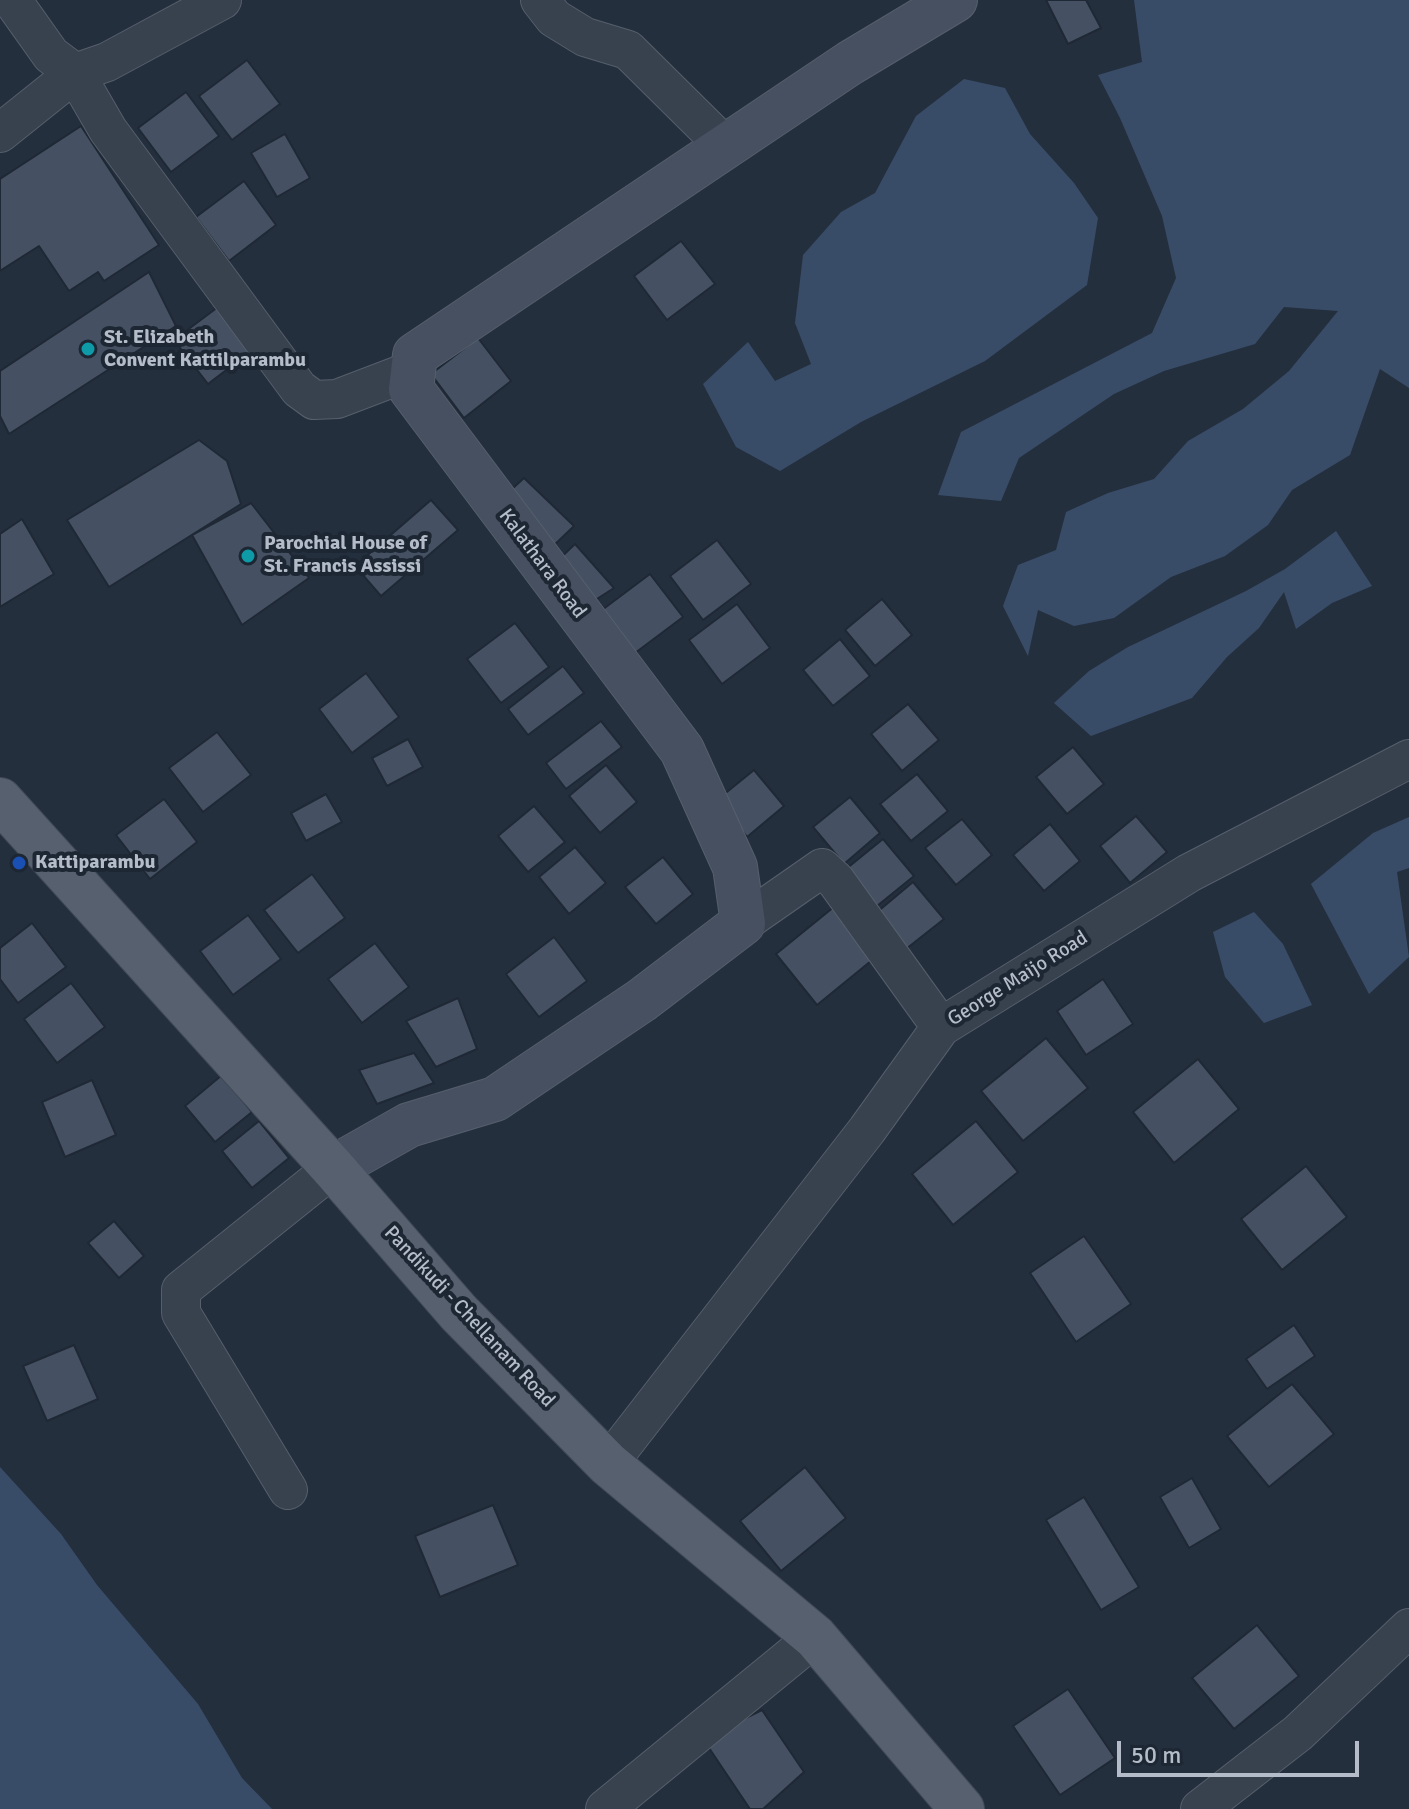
<!DOCTYPE html>
<html>
<head>
<meta charset="utf-8">
<style>
	body { margin:0 }
	#map { position:relative; width:1409px; height:1809px; overflow:hidden; background:#242f3e; font-family:Signika,sans-serif }
	canvas { display:block }
	.scale { position:absolute; left:1117px; top:1741px; width:242px; height:36px; box-sizing:border-box; border:4px solid #b4bcc9; border-top:0; padding-left:10px; font-size:24px; line-height:28px; white-space:nowrap; color:#b4bcc9; -webkit-text-stroke:6px #1d2633; paint-order:stroke }
</style>
</head>
<body>
<div id="map">
<canvas width="1409" height="1809"></canvas>
<div class="scale">50 m</div>
</div>
<script>
const c = document.querySelector('canvas').getContext('2d');
c.lineJoin = 'round';
function fill(path, color) { c.fillStyle = color; c.fill(path, 'evenodd'); }
const shape = rows => new Path2D(rows.map(r => 'M' + r).join(''));
function trace(path, color, width, dash) { c.strokeStyle = color; c.lineWidth = width; c.lineCap = dash ? 'butt' : 'round'; c.setLineDash(dash || []); c.stroke(path); }
function drawText(font, color, halo, rows, align = 'center') {
  c.font = font + ' Signika,sans-serif'; c.lineWidth = 8; c.setLineDash([]); c.textBaseline = 'middle'; c.strokeStyle = halo; c.fillStyle = color; for (const [text, x, y, turn = 0] of rows) {
    c.save(); c.translate(x, y); c.rotate((+turn || 0) * Math.PI / 180); c.textAlign = isNaN(turn) ? turn : align; if (halo) c.strokeText(text, 0, 0); c.fillText(text, 0, 0); c.restore();
  }
}
fill(shape([
	[1134,0,1409,0,1409,388,1380,369,1350,455,1292,490,1268,525,1225,556,1171,577,1114,618,1074,626,1038,610,1028,656,1003,606,1018,565,1056,550,1066,512,1108,493,1154,479,1188,441,1243,409,1289,371,1338,311,1284,307,1255,344,1164,371,1114,394,1019,458,1001,501,938,495,961,432,1152,333,1176,278,1162,216,1120,118,1098,75,1142,62],
	[964,79,1005,88,1030,134,1074,183,1098,218,1087,285,985,361,861,422,780,471,736,447,703,384,748,342,775,381,811,364,795,323,803,255,841,212,875,193,916,116],
	[1336,531,1372,586,1332,603,1296,629,1284,592,1259,628,1227,657,1192,698,1091,736,1054,703,1089,671,1128,647,1246,591,1285,569],
	[1409,817,1409,868,1397,872,1409,957,1369,994,1311,884,1373,833],
	[1254,912,1283,944,1312,1005,1264,1023,1225,977,1213,932],
	[0,1467,61,1534,97,1585,198,1704,242,1778,272,1809,0,1809]
]), '#394c67');
const building = shape([
	[1046,0,1086,0,1101,28,1068,44,1046,0],
	[247,60,280,104,232,140,199,96,247,60],
	[186,92,219,136,171,172,138,128,186,92],
	[81,126,159,245,104,281,98,272,69,291,39,246,0,271,0,179,81,126],
	[285,134,310,178,277,197,251,153,285,134],
	[244,181,276,225,229,261,196,217,244,181],
	[681,241,715,284,667,320,634,276,681,241],
	[149,272,176,326,9,434,0,416,0,371,149,272],
	[222,304,255,348,208,384,174,340,222,304],
	[478,338,511,381,464,418,431,374,478,338],
	[199,440,227,461,241,504,109,587,67,520,199,440],
	[524,478,574,526,549,550,500,500,524,478],
	[431,500,458,530,381,596,355,566,431,500],
	[251,503,309,578,242,625,192,535,251,503],
	[22,519,54,574,0,607,0,534,22,519],
	[717,540,751,584,703,620,670,576,717,540],
	[575,544,614,588,589,604,552,566,575,544],
	[650,574,683,617,635,653,602,610,650,574],
	[882,599,912,635,875,666,845,630,882,599],
	[737,604,770,648,722,684,689,640,737,604],
	[515,623,549,667,501,703,467,659,515,623],
	[840,639,870,676,833,706,803,670,840,639],
	[563,666,584,693,528,735,508,709,563,666],
	[366,673,399,717,352,753,319,709,366,673],
	[908,704,939,740,902,771,871,734,908,704],
	[601,721,622,747,566,789,546,763,601,721],
	[217,732,251,775,203,812,169,768,217,732],
	[408,739,423,767,387,786,372,758,408,739],
	[1073,747,1104,784,1067,814,1036,777,1073,747],
	[606,765,637,802,600,833,569,796,606,765],
	[754,770,784,806,747,837,717,800,754,770],
	[917,774,948,811,911,841,880,804,917,774],
	[326,794,342,822,306,841,291,813,326,794],
	[850,797,880,833,844,864,813,827,850,797],
	[164,799,197,842,150,879,116,835,164,799],
	[534,806,565,842,528,872,498,836,534,806],
	[1136,816,1167,852,1130,883,1100,846,1136,816],
	[962,819,992,855,956,885,925,848,962,819],
	[1050,824,1080,861,1044,891,1013,855,1050,824],
	[883,839,914,876,877,906,846,869,883,839],
	[575,847,606,883,569,914,539,877,575,847],
	[663,857,693,894,656,924,625,887,663,857],
	[312,874,345,918,298,953,264,910,312,874],
	[913,882,944,919,906,949,876,913,913,882],
	[840,902,882,952,817,1005,776,954,840,902],
	[248,915,281,959,233,995,200,951,248,915],
	[32,923,66,967,18,1003,0,979,0,948,32,923],
	[554,937,587,981,539,1017,506,974,554,937],
	[375,943,409,987,362,1023,328,979,375,943],
	[1103,979,1133,1024,1086,1055,1057,1011,1103,979],
	[71,983,105,1027,57,1063,24,1019,71,983],
	[458,998,477,1049,436,1067,406,1021,458,998],
	[1046,1038,1088,1088,1023,1141,981,1091,1046,1038],
	[414,1053,434,1083,377,1104,359,1070,414,1053],
	[1198,1059,1239,1109,1174,1163,1133,1112,1198,1059],
	[222,1075,252,1112,215,1142,185,1106,222,1075],
	[92,1080,116,1135,65,1157,42,1102,92,1080],
	[259,1121,289,1158,252,1188,222,1151,259,1121],
	[976,1121,1018,1172,953,1225,912,1174,976,1121],
	[1306,1166,1347,1217,1282,1270,1241,1219,1306,1166],
	[114,1221,144,1256,119,1278,88,1243,114,1221],
	[1084,1236,1131,1304,1076,1342,1030,1273,1084,1236],
	[1294,1325,1315,1356,1267,1389,1246,1359,1294,1325],
	[74,1345,98,1399,47,1421,23,1366,74,1345],
	[1292,1384,1334,1434,1269,1487,1227,1436,1292,1384],
	[805,1467,846,1518,781,1571,740,1521,805,1467],
	[1192,1478,1221,1529,1189,1548,1160,1497,1192,1478],
	[1084,1497,1139,1587,1101,1610,1046,1520,1084,1497],
	[493,1505,518,1565,440,1597,415,1536,493,1505],
	[1257,1625,1299,1676,1234,1729,1192,1678,1257,1625],
	[1068,1689,1115,1758,1060,1795,1013,1726,1068,1689],
	[762,1710,804,1772,763,1809,750,1809,703,1739,762,1710]
]);
fill(building, '#455162');
trace(building, '#1f2835', 2);
const street = shape([
	[12,0,51,55,75,73,107,62,222,0],
	[540,0,554,18,585,37,628,50,726,147],
	[0,133,75,73,108,130,299,389,314,400,337,399,413,370],
	[743,923,822,868,836,881,941,1027],
	[608,1464,867,1130,941,1027,1189,873,1409,759],
	[288,1490,181,1313,181,1290,333,1168],
	[605,1809,815,1637],
	[1200,1809,1298,1733,1409,1628]
]);
const secondary = shape([
	[333,1168,409,1125,495,1099,642,1000,743,923,735,867,682,750,411,389,415,355,850,63,955,0]
]);
const primary = shape([
	[0,800,333,1168,459,1313,608,1464,815,1637,962,1809]
]);
trace(street, '#565f6c', 40);
trace(secondary, '#565f6c', 46);
trace(primary, '#414a57', 46);
trace(street, '#38414e', 38);
trace(secondary, '#465061', 44);
trace(primary, '#56606e', 44);
for (const [x, y, r, color] of [
	[88,349,8,"#0f9aa8"],
	[248,556,8,"#0f9aa8"],
	[19,863,8,"#1a4fb4"]
]) { const dot = new Path2D(); dot.arc(x, y, r, 0, 2 * Math.PI); c.fillStyle = color; c.fill(dot); trace(dot, '#1d2633', 3); }
drawText('bold 20px', '#b4bcc9', '#1d2633', [
	["St. Elizabeth",104,338],
	["Convent Kattilparambu",104,361],
	["Parochial House of",264,544],
	["St. Francis Assissi",264,567],
	["Kattiparambu",35,863]
], 'left');
drawText('20px', '#b4bcc9', '#1d2633', [
	["Kalathara Road",542,564,53],
	["George Maijo Road",1018,979,-32],
	["Pandikudi - Chellanam Road",469,1317,47]
]);
</script>
</body>
</html>
